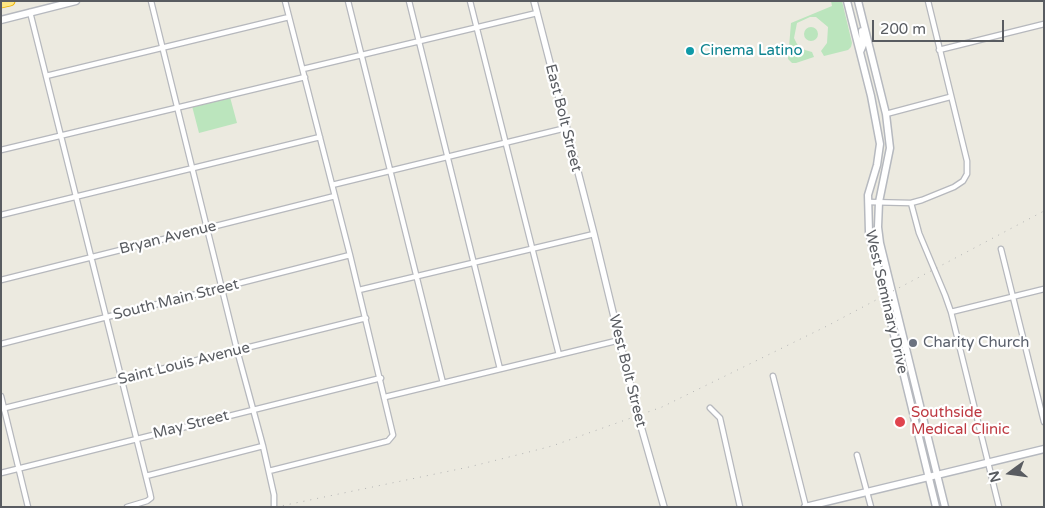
<!DOCTYPE html>
<html>
<head>
<meta charset="utf-8">
<style>
	body { margin:0 }
	#map { position:relative; width:1045px; height:508px; overflow:hidden; background:#eceae0; font-family:"Varela Round",sans-serif }
	canvas { display:block }
	.frame { position:absolute; inset:0; border:2px solid #595c61; pointer-events:none }
	.north { position:absolute; left:985px; top:448px; width:50px; height:50px; -webkit-text-stroke:4px #fff; paint-order:stroke; rotate:256deg; font-size:14px; font-weight:700; line-height:20px; text-align:center; color:#595c61 }
	.north::after { content:''; display:block; margin:auto; width:18px; height:22px; background:#595c61; clip-path:polygon(50% 0,100% 100%,50% 72%,0 100%) }
	.scale { position:absolute; left:872px; top:20px; width:132px; height:22px; box-sizing:border-box; border:2px solid #595c61; border-top:0; padding-left:6px; font-size:15px; line-height:18px; white-space:nowrap; color:#595c61; -webkit-text-stroke:4px #fff; paint-order:stroke }
</style>
</head>
<body>
<div id="map">
<canvas width="1045" height="508"></canvas>
<div class="frame"></div>
<div class="north">N</div>
<div class="scale">200 m</div>
</div>
<script>
const c = document.querySelector('canvas').getContext('2d');
c.lineJoin = 'round';
function fill(path, color) { c.fillStyle = color; c.fill(path, 'evenodd'); }
const shape = rows => new Path2D(rows.map(r => 'M' + r).join(''));
function trace(path, color, width, dash) { c.strokeStyle = color; c.lineWidth = width; c.lineCap = dash ? 'butt' : 'round'; c.setLineDash(dash || []); c.stroke(path); }
function drawText(font, color, halo, rows, align = 'center') {
  c.font = font + ' "Varela Round",sans-serif'; c.lineWidth = 4.5; c.setLineDash([]); c.textBaseline = 'middle'; c.strokeStyle = halo; c.fillStyle = color; for (const [text, x, y, turn = 0] of rows) {
    c.save(); c.translate(x, y); c.rotate((+turn || 0) * Math.PI / 180); c.textAlign = isNaN(turn) ? turn : align; if (halo) c.strokeText(text, 0, 0); c.fillText(text, 0, 0); c.restore();
  }
}
fill(shape([
	[831,1,842,1,852,43,851,47,848,50,824,56,821,51,827,43,828,27,816,17,810,17,797,23,794,38,797,44,805,50,812,52,814,57,796,63,792,63,788,59,791,23,832,6],
	'804 34a7 7 0 1 1 14 0a7 7 0 1 1-14 0Z',
	[230,97,237,123,199,133,192,106]
]), '#bbe5bd');
const minor = shape([
	[151,1,237,350,263,446,274,495,274,507],
	[348,1,443,383],
	[409,1,500,369],
	[470,1,559,355],
	[30,12,150,493,151,498,147,501,127,507],
	[939,50,1044,24],
	[303,69,537,13],
	[46,76,289,17],
	[886,114,950,97],
	[1,150,305,77],
	[332,185,566,128],
	[868,202,911,203,922,200,954,187,963,181,967,174,967,161,928,1],
	[911,203,919,233,945,295,951,312,999,507],
	[1,215,320,137],
	[1001,249,1044,422],
	[1,280,335,196],
	[359,290,594,234],
	[951,312,1044,289],
	[1,344,350,255],
	[773,376,806,507],
	[1,396,28,507],
	[385,397,620,340],
	[710,408,720,418,740,507],
	[1,409,366,318],
	[857,455,871,507],
	[269,471,388,441,393,435,350,255,285,1],
	[1,473,381,378],
	[146,476,263,446]
]);
const tertiary = shape([
	[534,1,594,234,638,416,664,507]
]);
const secondary = shape([
	[847,1,871,96,880,144,877,165,868,195,869,232,936,507],
	[858,1,886,114,890,148,879,202,878,227,880,243,945,507],
	[1,20,76,1],
	[860,52,863,45,862,31],
	[805,507,1044,449]
]);
const motorway = shape([
	[1,3,10,1]
]);
trace(minor, '#b6b8bd', 7);
trace(tertiary, '#b6b8bd', 8);
trace(secondary, '#b6b9bf', 9);
trace(motorway, '#ecb100', 11);
trace(minor, '#fff', 4.5);
trace(tertiary, '#fff', 5.5);
trace(secondary, '#fff', 6);
trace(motorway, '#ffe784', 9);
trace(shape([
	[276,507,469,467,525,453,552,446,662,407,827,326,1044,211]
]), '#b2b3b3', 1, [1, 6]);
for (const [x, y, r, color] of [
	[690,51,5,"#0f9aa8"],
	[913,343,5,"#6b7280"],
	[900,422,6,"#e0444e"]
]) { const dot = new Path2D(); dot.arc(x, y, r, 0, 2 * Math.PI); c.fillStyle = color; c.fill(dot); trace(dot, '#fff', 2); }
drawText('15px', '#0d838f', '#fff', [
	["Cinema Latino",700,51]
], 'left');
drawText('15px', '#595c61', '#fff', [
	["East Bolt Street",563,118,76],
	["Bryan Avenue",168,238,-14],
	["South Main Street",176,300,-14],
	["West Seminary Drive",886,302,77],
	["Saint Louis Avenue",184,364,-14],
	["West Bolt Street",627,371,76],
	["May Street",191,425,-14]
]);
drawText('15px', '#5b616d', '#fff', [
	["Charity Church",923,343]
], 'left');
drawText('15px', '#be3a42', '#fff', [
	["Southside",911,413],
	["Medical Clinic",911,430]
], 'left');
</script>
</body>
</html>
